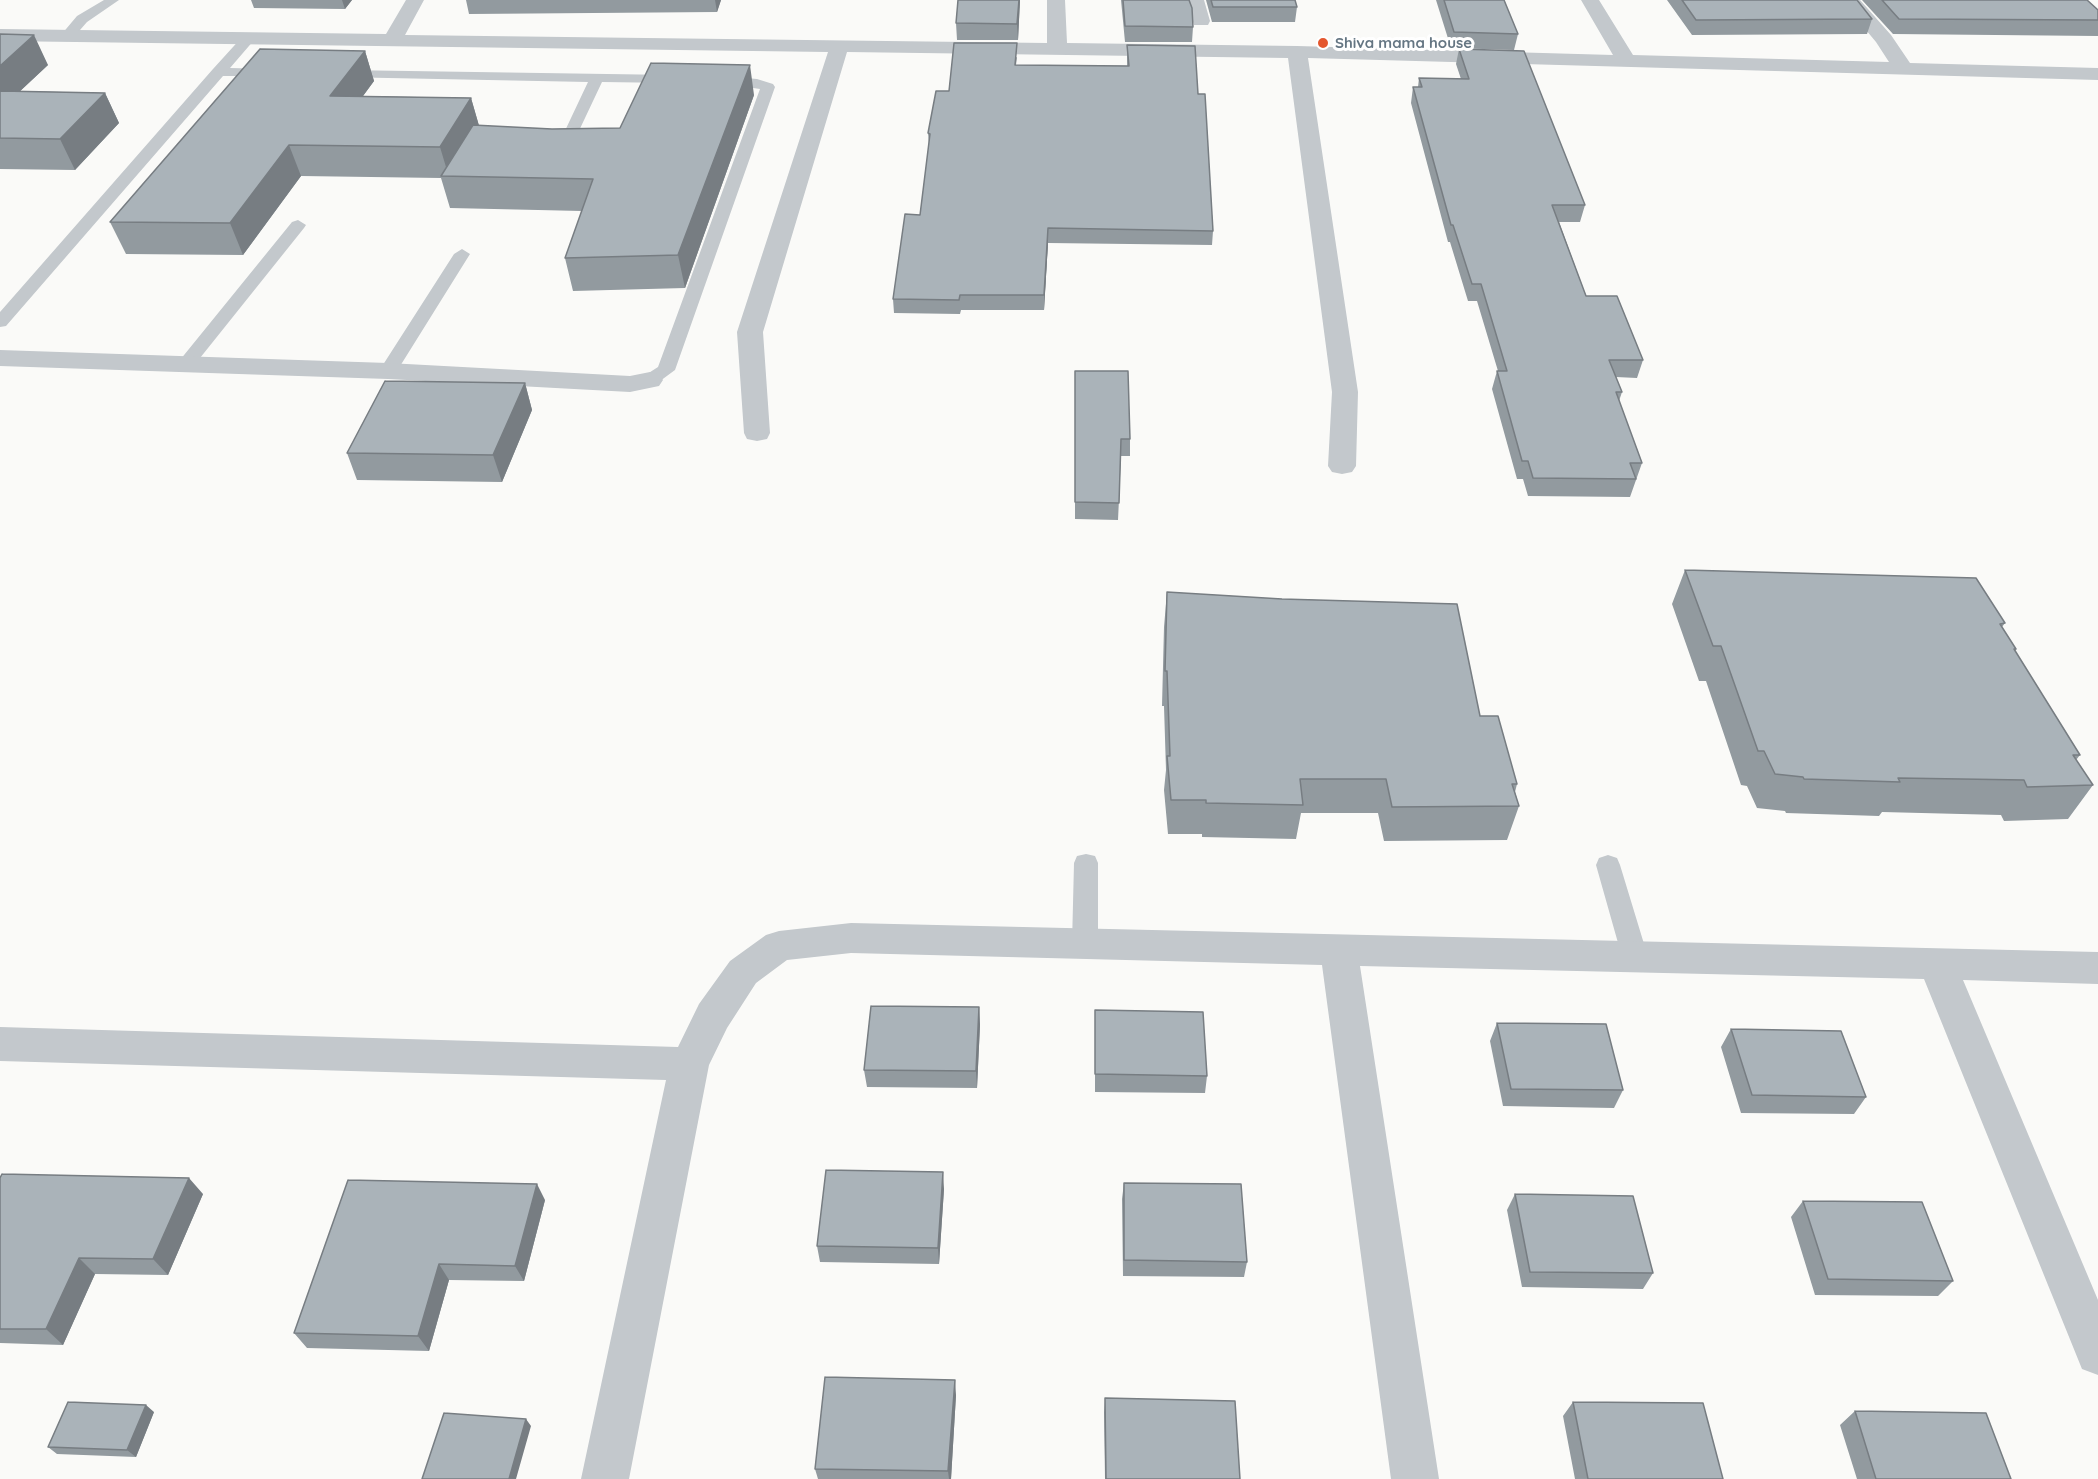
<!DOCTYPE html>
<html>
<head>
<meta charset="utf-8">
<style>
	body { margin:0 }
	canvas { display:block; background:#fafaf8 }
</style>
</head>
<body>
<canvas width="2098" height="1479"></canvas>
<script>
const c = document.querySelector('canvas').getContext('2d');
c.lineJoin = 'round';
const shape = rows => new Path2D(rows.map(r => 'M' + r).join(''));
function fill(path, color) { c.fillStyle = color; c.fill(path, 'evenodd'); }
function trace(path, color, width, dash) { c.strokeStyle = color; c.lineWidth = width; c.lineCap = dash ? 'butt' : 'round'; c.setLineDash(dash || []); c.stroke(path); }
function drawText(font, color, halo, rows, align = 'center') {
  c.font = font + ' Quicksand,sans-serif'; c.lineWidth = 6; c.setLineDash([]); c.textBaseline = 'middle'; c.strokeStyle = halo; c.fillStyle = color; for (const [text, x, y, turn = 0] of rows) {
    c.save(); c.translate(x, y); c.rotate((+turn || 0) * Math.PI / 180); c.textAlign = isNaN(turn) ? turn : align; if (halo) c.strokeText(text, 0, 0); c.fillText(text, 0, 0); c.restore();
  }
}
fill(shape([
	[104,0,119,0,87,22,73,38,63,38,61,35,77,16,104,0],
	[248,35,255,39,230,68,271,69,276,70,278,73,276,76,223,76,6,326,0,327,0,312,213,69,243,36,248,35],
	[343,70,673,75,680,79,673,83,602,82,568,154,561,158,554,154,588,82,338,77,336,74,343,70],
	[724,76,757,79,773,84,775,87,675,370,656,384,644,384,641,380,644,376,658,367,760,89,719,83,717,80,724,76],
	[298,220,306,225,304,228,192,368,180,368,177,364,180,360,292,222,298,220],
	[462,249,470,254,397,371,394,375,388,376,382,375,379,371,454,254,462,249],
	[1086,854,1095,856,1098,863,1098,944,1094,951,1085,954,1076,951,1072,944,1074,863,1077,856,1086,854],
	[1608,855,1617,858,1620,865,1648,957,1644,964,1635,967,1626,964,1622,957,1596,865,1599,858,1608,855]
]), '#c3c8cc');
fill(shape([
	[406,0,424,0,405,35,1047,43,1047,0,1065,0,1067,43,1297,46,1613,55,1581,0,1599,0,1633,55,1889,62,1876,42,1841,0,1860,0,1891,35,1910,63,2098,68,2098,80,1308,58,1358,392,1356,466,1352,472,1342,474,1332,472,1328,466,1332,392,1288,58,847,52,763,332,770,433,767,439,757,441,747,439,744,433,737,332,828,52,0,41,0,29,386,34,406,0],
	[1186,0,1204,0,1210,21,1208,25,1194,25,1186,0],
	[0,350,388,363,630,376,650,372,659,374,663,380,659,386,630,392,388,379,0,366,0,350],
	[851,923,2098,952,2098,984,1963,980,2098,1300,2098,1375,2082,1369,1924,979,1360,966,1439,1479,1391,1479,1322,965,851,953,787,960,756,983,727,1028,709,1065,629,1479,581,1479,666,1080,0,1061,0,1027,678,1047,699,1004,730,961,766,935,779,931,851,923]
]), '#c3c8cc');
fill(shape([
	[251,0,352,0,345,9,254,8],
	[466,0,721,0,717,12,469,14],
	[1020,0,1018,40,957,40,956,23],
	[1121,0,1189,0,1193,27,1192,42,1125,42],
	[1206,0,1295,0,1297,7,1295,22,1212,22],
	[1436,0,1504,0,1518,34,1514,50,1451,48],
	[1667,0,1857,0,1872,19,1867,34,1692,35],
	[1862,0,2087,0,2098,10,2098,36,1893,34],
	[0,34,48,65,20,91,105,93,119,123,75,170,0,169],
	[1127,45,1198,94,1213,231,1212,245,1048,243,1044,310,961,310,960,314,894,313,893,299,920,215,929,144,928,133,949,91,1017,57,1016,65,1127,66],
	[1459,49,1585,205,1580,222,1559,222,1586,296,1643,360,1637,378,1616,377,1622,392,1619,401,1642,463,1630,497,1528,496,1523,479,1517,479,1492,389,1497,371,1498,371,1477,301,1468,301,1450,242,1448,242,1411,103,1413,87,1418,87,1419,78,1461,79,1456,64],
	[365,51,374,81,363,96,471,98,479,126,552,129,620,128,754,95,685,288,573,291,565,258,582,211,450,208,441,178,301,176,243,255,126,254,110,222],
	[1075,371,1130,439,1130,456,1121,456,1118,520,1075,519],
	[525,383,532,410,502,482,357,480,347,453],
	[1685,570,2005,623,2002,627,2016,649,2015,651,2080,755,2076,760,2093,785,2068,819,2004,821,2001,815,1882,812,1879,816,1786,813,1785,811,1757,808,1747,786,1741,785,1706,681,1699,681,1672,604],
	[1167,592,1480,716,1517,784,1515,792,1519,806,1507,840,1384,841,1378,813,1301,813,1296,839,1202,837,1202,834,1168,834,1164,790,1166,770,1164,706,1162,706,1164,627],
	[979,1007,980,1025,977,1088,867,1087,864,1070],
	[1095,1010,1207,1076,1205,1093,1095,1092],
	[1497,1023,1623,1090,1614,1108,1503,1106,1490,1041],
	[1731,1029,1866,1097,1854,1114,1741,1113,1721,1047],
	[0,1178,203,1194,168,1275,95,1274,63,1345,0,1343],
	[1124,1183,1247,1262,1244,1277,1123,1276,1122,1199],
	[944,1189,939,1264,820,1262,817,1246],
	[1515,1194,1653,1273,1643,1289,1522,1287,1507,1210],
	[545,1200,524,1281,449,1280,429,1351,307,1348,294,1333],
	[1803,1201,1953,1281,1938,1296,1815,1295,1791,1217],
	[956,1395,951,1479,818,1479,815,1469],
	[1105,1398,1240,1479,1105,1479,1104,1412],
	[1573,1402,1723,1479,1575,1479,1563,1416],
	[1855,1411,2011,1479,1857,1479,1840,1425],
	[154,1412,136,1457,57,1454,48,1447]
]), '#929a9f');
fill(shape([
	[342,0,352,0,345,9],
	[715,0,721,0,717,12],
	[1019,0,1020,0,1018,40,1017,24],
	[34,35,48,65,0,110,0,66],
	[365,51,374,81,341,126,330,96],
	[750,65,754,95,685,288,678,255],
	[105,93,119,123,75,170,60,139],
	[471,98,480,129,449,177,440,147],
	[289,145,301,176,243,255,230,223],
	[1048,228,1048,243,1044,310,1044,295],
	[525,383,532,410,502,482,493,455],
	[979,1007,980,1025,977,1088,976,1071],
	[943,1172,944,1189,939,1264,938,1248],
	[189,1178,203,1194,168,1275,153,1259],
	[537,1184,545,1200,524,1281,515,1266],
	[79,1258,95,1274,63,1345,46,1329],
	[439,1264,449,1280,429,1351,418,1336],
	[955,1380,956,1395,951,1479,949,1479,948,1471],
	[146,1405,154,1412,136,1457,127,1450],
	[526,1419,531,1426,516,1479,509,1479]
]), '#777d82');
const building = shape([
	[958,0,1019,0,1017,24,956,23,958,0],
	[1123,0,1189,0,1192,8,1193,27,1125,26,1123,0],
	[1211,0,1295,0,1297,7,1213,7,1211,0],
	[1444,0,1504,0,1518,34,1454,32,1444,0],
	[1682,0,1857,0,1872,19,1696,20,1682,0],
	[1882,0,2087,0,2098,10,2098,20,1899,19,1882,0],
	[0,34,34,35,0,66,0,34],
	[954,43,1017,43,1015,65,1129,66,1127,45,1195,46,1198,94,1205,94,1213,231,1048,228,1044,295,960,295,959,300,893,299,905,214,920,215,930,134,928,133,936,91,949,91,954,43],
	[260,49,365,51,330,96,471,98,440,147,289,145,230,223,110,222,260,49],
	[1459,49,1524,51,1585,205,1552,205,1586,296,1617,296,1643,360,1609,360,1622,392,1616,392,1642,463,1630,463,1636,479,1533,478,1528,461,1522,461,1497,371,1507,371,1481,284,1472,284,1453,225,1451,225,1413,87,1422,87,1419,78,1469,79,1459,49],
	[651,63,750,65,678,255,565,258,593,179,441,176,473,125,552,129,620,128,651,63],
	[0,91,105,93,60,139,0,138,0,91],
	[1075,371,1128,371,1130,439,1121,439,1119,503,1075,502,1075,371],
	[385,381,525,383,493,455,347,453,385,381],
	[1685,570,1976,578,2005,623,2000,624,2016,649,2014,649,2080,755,2073,755,2093,785,2027,787,2024,780,1898,778,1900,782,1804,779,1803,777,1775,774,1764,751,1758,751,1721,646,1713,646,1685,570],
	[1167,592,1282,599,1457,604,1480,716,1498,716,1517,784,1512,784,1519,806,1392,807,1386,779,1300,779,1303,805,1206,803,1206,800,1171,800,1167,756,1170,756,1167,671,1165,671,1167,592],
	[871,1006,979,1007,976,1071,864,1070,871,1006],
	[1095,1010,1203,1012,1207,1076,1095,1074,1095,1010],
	[1497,1023,1606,1024,1623,1090,1511,1089,1497,1023],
	[1731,1029,1841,1031,1866,1097,1752,1095,1731,1029],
	[826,1170,943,1172,938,1248,817,1246,826,1170],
	[2,1174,189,1178,153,1259,79,1258,46,1329,0,1329,0,1178,2,1174],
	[348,1180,537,1184,515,1266,439,1264,418,1336,294,1333,348,1180],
	[1124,1183,1241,1184,1247,1262,1124,1260,1124,1183],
	[1515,1194,1633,1196,1653,1273,1530,1272,1515,1194],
	[1803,1201,1922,1202,1953,1281,1828,1279,1803,1201],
	[825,1377,955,1380,948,1471,815,1469,825,1377],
	[1105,1398,1235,1401,1240,1479,1106,1479,1105,1398],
	[68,1402,146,1405,127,1450,48,1447,68,1402],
	[1573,1402,1703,1403,1723,1479,1588,1479,1573,1402],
	[1855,1411,1986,1413,2011,1479,1876,1479,1855,1411],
	[444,1413,526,1419,509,1479,422,1479,444,1413]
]);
fill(building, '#aab3b9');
trace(building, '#777d82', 1.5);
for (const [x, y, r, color] of [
	[1323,43,6,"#e4572e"]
]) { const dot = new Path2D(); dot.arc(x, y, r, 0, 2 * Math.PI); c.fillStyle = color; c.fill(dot); trace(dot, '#fff', 2); }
drawText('bold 15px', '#657683', '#fff', [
	["Shiva mama house",1335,43]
], 'left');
</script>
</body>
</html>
